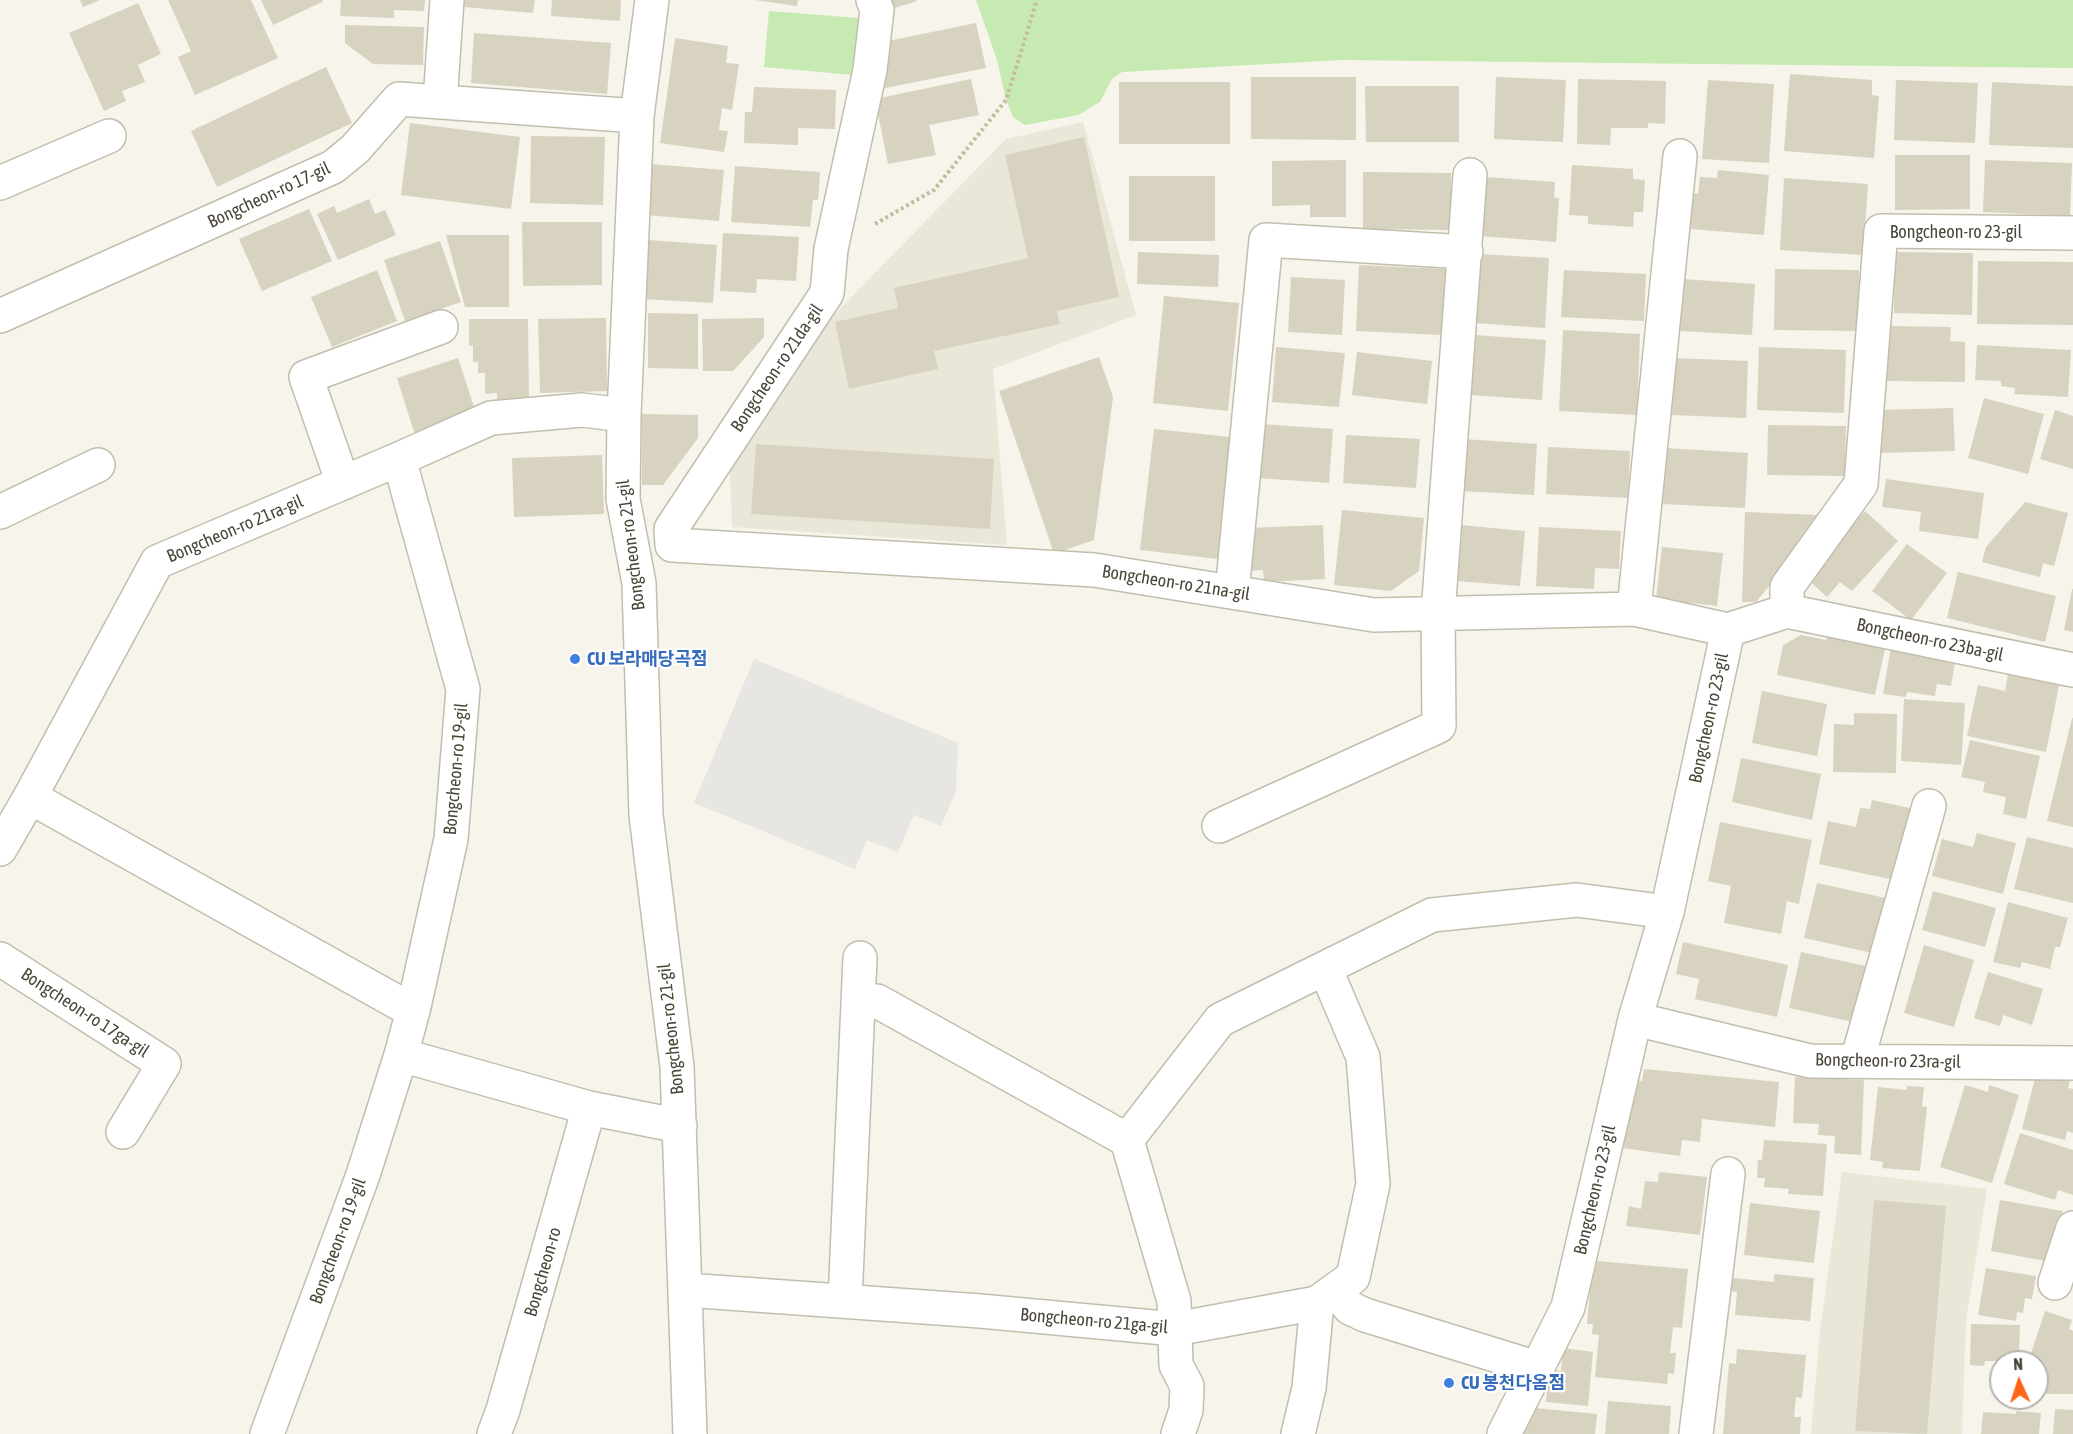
<!DOCTYPE html>
<html>
<head>
<meta charset="utf-8">
<style>
	body { margin:0 }
	#map { position:relative; width:2073px; height:1434px; overflow:hidden; background:#f6f4eb; font-family:"Asap Condensed",sans-serif }
	canvas { display:block }
	.north { position:absolute; left:1989px; top:1350px; width:60px; height:60px; box-sizing:border-box; background:#fff; border:2px solid #b7b5af; border-radius:50%; rotate:357deg; font-size:16px; font-weight:700; line-height:24px; text-align:center; color:#4a4638 }
	.north::after { content:''; display:block; margin:auto; width:21px; height:27px; background:#ff6418; clip-path:polygon(50% 0,100% 100%,50% 72%,0 100%) }
</style>
</head>
<body>
<div id="map">
<canvas width="2073" height="1434"></canvas>
<div class="north">N</div>
</div>
<script>
const c = document.querySelector('canvas').getContext('2d');
c.lineJoin = 'round';
function fill(path, color) { c.fillStyle = color; c.fill(path, 'evenodd'); }
const shape = rows => new Path2D(rows.map(r => 'M' + r).join(''));
function trace(path, color, width, dash) { c.strokeStyle = color; c.lineWidth = width; c.lineCap = dash ? 'butt' : 'round'; c.setLineDash(dash || []); c.stroke(path); }
function drawText(font, color, halo, rows, align = 'center') {
  c.font = font + ' "Asap Condensed","Noto Sans KR",sans-serif'; c.lineWidth = 4.5; c.setLineDash([]); c.textBaseline = 'middle'; c.strokeStyle = halo; c.fillStyle = color; for (const [text, x, y, turn = 0] of rows) {
    c.save(); c.translate(x, y); c.rotate((+turn || 0) * Math.PI / 180); c.textAlign = isNaN(turn) ? turn : align; if (halo) c.strokeText(text, 0, 0); c.fillText(text, 0, 0); c.restore();
  }
}
fill(shape([
	[1083,122,1136,315,993,369,1007,545,732,527,730,472,820,329,1006,139],
	[1842,1172,1987,1189,1966,1321,1962,1434,1811,1434,1820,1331]
]), '#eae7d9');
fill(shape([
	[976,0,2073,0,2073,68,1342,60,1122,72,1112,79,1100,102,1078,115,1025,125,1013,117,1006,100,997,60],
	[769,11,858,18,853,75,764,67]
]), '#c7eab3');
fill(shape([
	[754,659,958,743,956,791,941,826,914,815,898,852,867,840,855,869,694,803]
]), '#e7e6e2');
fill(shape([
	[80,0,100,0,83,7],
	[168,0,251,0,278,58,195,95,178,57,191,51],
	[261,0,323,0,322,2,273,25],
	[341,0,425,0,424,11,394,10,394,18,340,16],
	[465,0,535,0,533,13,464,7],
	[552,0,621,0,620,21,551,16],
	[755,0,798,0,797,6],
	[882,0,917,0,917,1,885,11],
	[138,3,161,54,138,65,145,82,122,91,126,101,104,111,69,33],
	[976,23,986,68,885,88,882,75,888,41],
	[345,25,424,27,423,65,373,64,345,43],
	[474,33,611,43,607,94,471,83],
	[675,38,728,46,726,63,739,64,732,110,722,108,719,130,728,131,724,152,660,143],
	[326,67,352,123,217,187,191,131],
	[1790,74,1872,80,1872,95,1879,96,1874,158,1784,151],
	[1251,77,1356,77,1356,140,1251,139],
	[1496,77,1566,80,1563,142,1494,139],
	[971,79,979,115,929,125,936,155,888,164,875,99],
	[1578,79,1666,81,1665,124,1648,123,1648,128,1611,128,1610,145,1577,144],
	[1708,80,1774,84,1769,163,1702,159],
	[1896,80,1978,83,1975,143,1894,140],
	[1119,82,1230,82,1230,144,1119,144],
	[1992,82,2073,86,2073,148,1989,145],
	[1365,86,1459,86,1459,142,1366,142],
	[754,87,836,90,835,129,798,128,798,145,744,143,745,112,752,112],
	[410,123,520,137,511,209,401,195],
	[531,136,605,137,603,205,530,203],
	[1084,137,1119,297,1057,311,1060,324,934,351,938,369,849,389,835,322,898,308,894,288,1028,258,1005,155],
	[1895,155,1970,155,1970,209,1895,210],
	[1346,160,1346,217,1310,217,1310,205,1272,206,1272,161],
	[1985,160,2072,163,2070,216,1983,212],
	[650,164,724,170,719,221,645,215],
	[1572,165,1633,169,1633,179,1645,180,1643,212,1634,212,1633,227,1588,224,1588,216,1569,215],
	[735,166,820,172,818,200,813,200,810,227,731,222],
	[1718,170,1769,175,1764,235,1690,229,1693,193,1698,194,1700,177,1717,178],
	[1363,172,1451,173,1451,230,1363,229],
	[1129,176,1215,176,1215,241,1129,241],
	[1485,177,1555,182,1554,198,1559,198,1556,242,1480,236],
	[1784,178,1868,184,1863,255,1780,250],
	[369,199,375,214,385,210,396,235,338,260,317,214,334,206,337,213],
	[309,209,332,261,262,291,239,239],
	[522,222,602,222,602,285,523,286],
	[723,233,799,237,796,281,757,279,756,293,720,291],
	[446,235,509,235,509,307,465,307],
	[648,240,717,245,713,303,643,299],
	[440,241,461,302,405,321,384,260],
	[1138,252,1219,255,1218,287,1137,284],
	[1895,252,1973,253,1972,315,1894,313],
	[1478,254,1549,258,1545,328,1474,323],
	[1978,261,2073,262,2073,325,1977,324],
	[1359,265,1446,269,1442,335,1356,331],
	[1775,269,1859,270,1858,331,1774,330],
	[377,270,397,321,332,347,311,297],
	[1564,270,1646,274,1644,321,1561,317],
	[1291,277,1345,280,1342,335,1288,332],
	[1683,279,1755,284,1752,335,1680,331],
	[1164,296,1239,303,1228,411,1153,403],
	[648,313,698,314,698,369,648,368],
	[606,318,607,391,540,393,538,319],
	[764,318,764,337,733,371,703,371,702,319],
	[469,319,528,319,529,402,497,402,497,393,485,394,485,373,478,373,478,362,473,362,473,345,469,346],
	[1889,326,1951,327,1950,341,1965,342,1965,382,1887,381],
	[1563,330,1640,334,1637,415,1559,411],
	[1474,335,1546,340,1542,400,1470,395],
	[1977,345,2071,350,2068,397,2014,394,2015,388,2001,386,2001,381,1975,380],
	[1276,347,1345,353,1339,407,1272,402],
	[1759,347,1846,350,1844,413,1757,410],
	[1357,352,1432,361,1427,404,1352,395],
	[1099,357,1113,397,1094,540,1054,554,999,391],
	[458,358,477,416,415,435,397,378],
	[1674,358,1748,361,1746,418,1672,415],
	[1984,398,2044,414,2028,474,1968,458],
	[1953,408,1955,451,1878,453,1877,410],
	[2055,410,2073,416,2073,469,2040,459],
	[642,414,698,415,698,438,663,485,642,485],
	[1261,424,1333,429,1329,483,1257,478],
	[1768,425,1846,426,1845,476,1767,475],
	[1154,429,1231,437,1218,559,1140,550],
	[1346,435,1420,439,1416,488,1343,483],
	[1464,439,1537,444,1534,495,1461,491],
	[756,444,994,459,990,529,751,514],
	[1548,447,1630,451,1628,498,1546,494],
	[1666,448,1748,453,1745,508,1663,504],
	[602,455,604,514,514,517,512,458],
	[1886,479,1984,493,1978,539,1919,531,1921,512,1882,507],
	[2025,502,2068,513,2054,566,2043,563,2040,577,1982,562,1986,547],
	[1342,510,1424,518,1419,571,1391,591,1334,585],
	[1865,511,1898,541,1852,591,1840,582,1827,597,1805,577],
	[1745,512,1818,515,1817,528,1756,602,1742,602],
	[1323,525,1325,579,1264,582,1263,570,1250,571,1248,528],
	[1461,525,1525,531,1520,586,1456,581],
	[1539,527,1621,531,1619,569,1595,568,1594,589,1536,586],
	[1907,544,1947,573,1911,620,1872,591],
	[1662,547,1723,553,1717,606,1656,599],
	[1958,572,2056,596,2045,642,1947,618],
	[2072,589,2073,589,2073,632,2064,630],
	[1828,632,1886,644,1875,695,1777,675,1783,645,1801,635,1826,640],
	[1891,646,1956,656,1951,686,1937,684,1935,696,1907,692,1906,697,1883,694],
	[2008,674,2059,685,2046,752,1967,736,1978,685,2005,691],
	[1762,691,1827,704,1817,756,1752,743],
	[1904,699,1965,703,1961,765,1901,761],
	[1854,713,1897,714,1896,773,1833,772,1834,724,1854,725],
	[2072,718,2073,718,2073,827,2047,821],
	[1970,740,2040,756,2026,819,2003,814,2006,797,1983,792,1985,782,1961,777],
	[1741,758,1821,774,1812,820,1732,802],
	[1872,800,1910,808,1894,880,1819,864,1828,821,1856,827,1860,808,1870,809],
	[1720,822,1812,840,1799,904,1787,901,1781,934,1724,923,1731,886,1708,881],
	[1977,833,2016,843,2003,894,1932,876,1942,839,1973,847],
	[2027,837,2073,848,2073,903,2014,889],
	[1817,883,1890,899,1877,954,1804,938],
	[1933,891,1996,908,1985,947,1922,930],
	[2008,902,2068,918,2060,947,2055,947,2050,969,2022,962,2020,968,1993,962],
	[1683,942,1788,965,1777,1017,1695,999,1699,979,1676,974],
	[1924,945,1974,960,1954,1027,1904,1013],
	[1801,952,1866,966,1853,1022,1789,1008],
	[1988,972,2043,989,2032,1025,2003,1015,2000,1026,1974,1018],
	[1644,1069,1779,1082,1775,1127,1702,1119,1700,1142,1682,1140,1680,1156,1623,1148,1634,1080,1642,1081],
	[2037,1071,2070,1080,2068,1088,2073,1089,2073,1133,2067,1131,2065,1140,2022,1129],
	[1795,1077,1864,1080,1861,1155,1834,1153,1835,1136,1818,1135,1819,1124,1793,1123],
	[1965,1085,1988,1092,1989,1085,2019,1095,1992,1183,1940,1167],
	[1907,1086,1924,1087,1922,1106,1927,1107,1920,1171,1882,1168,1883,1162,1870,1160,1878,1087,1907,1090],
	[2020,1133,2073,1150,2073,1195,2058,1190,2055,1200,2004,1184],
	[1764,1140,1827,1144,1823,1196,1788,1194,1789,1189,1764,1187,1765,1178,1757,1178,1758,1160,1762,1160],
	[1659,1172,1707,1177,1700,1235,1626,1226,1629,1206,1641,1209,1645,1181,1658,1182],
	[1874,1200,1946,1206,1927,1434,1855,1431],
	[2000,1200,2063,1211,2058,1239,2051,1262,1991,1251],
	[1750,1203,1820,1211,1814,1263,1744,1255],
	[1597,1261,1688,1269,1682,1328,1673,1327,1670,1353,1676,1353,1674,1374,1668,1373,1667,1384,1595,1377,1599,1335,1592,1334,1593,1324,1587,1324,1592,1268,1596,1268],
	[1986,1268,2036,1276,2032,1299,2025,1298,2023,1313,2017,1312,2016,1321,1978,1315],
	[1774,1274,1814,1278,1810,1321,1735,1315,1737,1292,1731,1291,1733,1278,1774,1282],
	[2045,1311,2072,1320,2069,1329,2073,1331,2073,1394,2037,1394,2037,1362,2028,1362],
	[1971,1324,2020,1325,2019,1356,2007,1356,2007,1361,1985,1361,1984,1366,1970,1365],
	[1563,1348,1593,1352,1588,1406,1546,1402,1549,1370,1561,1371],
	[1737,1349,1806,1355,1802,1398,1796,1397,1794,1417,1801,1417,1800,1434,1723,1434,1729,1363,1736,1364],
	[1608,1401,1671,1406,1669,1434,1605,1434],
	[1534,1408,1597,1414,1595,1434,1512,1434],
	[2055,1409,2073,1410,2073,1434,2053,1434],
	[2016,1411,2041,1413,2039,1434,1981,1434,1983,1412,2016,1414]
]), '#d8d3c0');
const minor = shape([
	[652,0,637,116,624,415,623,499,639,583,646,815,677,1067,690,1434],
	[440,102,447,0],
	[0,183,109,136],
	[0,316,333,167,355,149,399,99,637,116],
	[343,483,306,377,441,327],
	[0,512,98,465],
	[672,545,1094,570,1374,615,1634,609,1728,630],
	[672,545,671,529,827,293,831,249,870,70,877,10,873,0],
	[1232,592,1266,240,1466,252],
	[1634,609,1680,156],
	[1787,611,2073,670],
	[1728,630,1787,611,1787,587,1861,484,1881,231,2073,233],
	[30,797,413,1011],
	[1219,826,1439,726,1438,614,1470,175],
	[0,849,30,797,157,562,399,459,491,418,582,410,624,415],
	[0,959,164,1064,123,1132],
	[858,1001,877,1001,1127,1140,1174,1301,1176,1365,1187,1386,1186,1410,1178,1434],
	[1635,1019,1810,1061,2073,1063],
	[401,1055,589,1108,680,1126],
	[1857,1061,1929,806],
	[1127,1140,1220,1020,1432,915,1577,900,1667,912],
	[2055,1283,2073,1228],
	[686,1290,980,1311,1175,1329,1317,1303,1353,1277,1373,1184,1363,1057,1325,968],
	[1335,1290,1350,1308,1365,1315,1537,1368],
	[845,1301,860,958],
	[267,1434,363,1175,401,1055,413,1011,451,839,463,689,399,459],
	[494,1434,503,1410,589,1108],
	[1298,1434,1309,1388,1317,1303],
	[1504,1434,1568,1307,1635,1019,1667,912,1728,630],
	[1696,1434,1728,1174]
]);
trace(minor, '#c2bead', 36);
trace(shape([
	[875,224,934,190,1006,100,1037,0]
]), '#c4bd9d', 4, [3, 3]);
trace(minor, '#fff', 33);
for (const [x, y, r, color] of [
	[575,659,6,"#3f7fe0"],
	[1449,1383,6,"#3f7fe0"]
]) { const dot = new Path2D(); dot.arc(x, y, r, 0, 2 * Math.PI); c.fillStyle = color; c.fill(dot); trace(dot, '#fff', 2); }
drawText('18px', '#4a4638', '#fff', [
	["Bongcheon-ro 17-gil",269,195,-25],
	["Bongcheon-ro 23-gil",1956,232],
	["Bongcheon-ro 21da-gil",777,368,-56],
	["Bongcheon-ro 21ra-gil",235,529,-23],
	["Bongcheon-ro 21-gil",631,545,-97],
	["Bongcheon-ro 21na-gil",1176,583,9],
	["Bongcheon-ro 23ba-gil",1930,640,12],
	["Bongcheon-ro 23-gil",1709,718,-78],
	["Bongcheon-ro 19-gil",456,769,-85],
	["Bongcheon-ro 17ga-gil",85,1013,33],
	["Bongcheon-ro 21-gil",671,1029,-96],
	["Bongcheon-ro 23ra-gil",1888,1061,1],
	["Bongcheon-ro 23-gil",1595,1190,-77],
	["Bongcheon-ro 19-gil",338,1241,-70],
	["Bongcheon-ro",543,1272,-74],
	["Bongcheon-ro 21ga-gil",1094,1321,5]
]);
drawText('bold 18px', '#366cbe', '#fff', [
	["CU 보라매당곡점",587,659],
	["CU 봉천다옴점",1461,1383]
], 'left');
</script>
</body>
</html>
